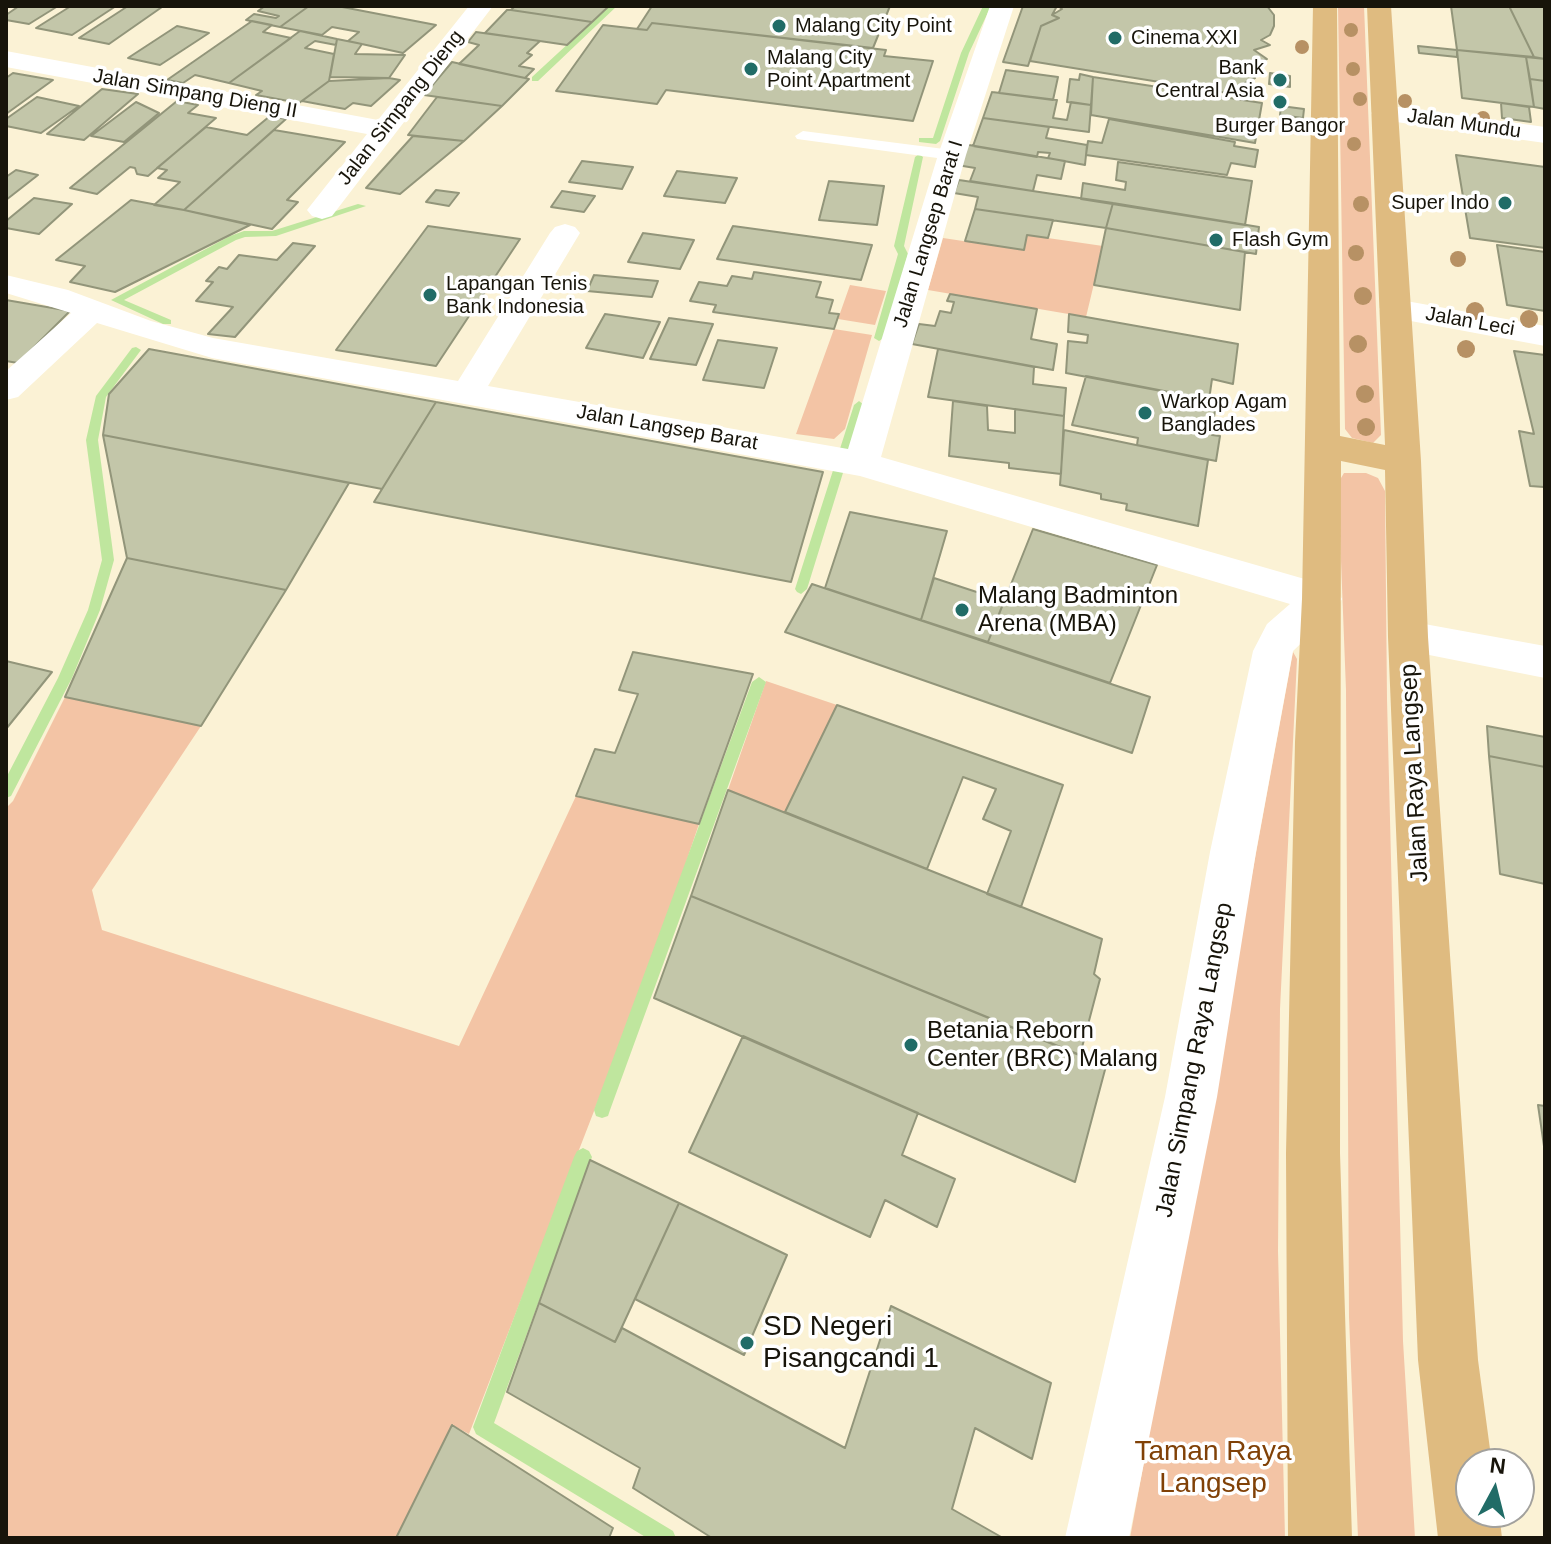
<!DOCTYPE html>
<html>
<head>
<meta charset="utf-8">
<style>
	body { margin:0 }
	#map { position:relative; width:1551px; height:1544px; overflow:hidden; background:#fbf2d5; font-family:Arial,sans-serif }
	canvas { display:block }
	.frame { position:absolute; inset:0; border:8px solid #17140a; pointer-events:none }
	.north { position:absolute; left:1455px; top:1448px; width:80px; height:80px; box-sizing:border-box; background:#fff; border:2px solid #a2a19d; border-radius:50%; rotate:7deg; font-size:22px; font-weight:700; line-height:32px; text-align:center; color:#17140a }
	.north::after { content:''; display:block; margin:auto; width:28px; height:36px; background:#216c67; clip-path:polygon(50% 0,100% 100%,50% 72%,0 100%) }
</style>
</head>
<body>
<div id="map">
<canvas width="1551" height="1544"></canvas>
<div class="frame"></div>
<div class="north">N</div>
</div>
<script>
const c = document.querySelector('canvas').getContext('2d');
c.lineJoin = 'round';
function fill(path, color) { c.fillStyle = color; c.fill(path, 'evenodd'); }
const shape = rows => new Path2D(rows.map(r => 'M' + r).join(''));
function trace(path, color, width, dash) { c.strokeStyle = color; c.lineWidth = width; c.lineCap = dash ? 'butt' : 'round'; c.setLineDash(dash || []); c.stroke(path); }
function drawText(font, color, halo, rows, align = 'center') {
  c.font = font + ' Arial,sans-serif'; c.lineWidth = 7; c.setLineDash([]); c.textBaseline = 'middle'; c.strokeStyle = halo; c.fillStyle = color; for (const [text, x, y, turn = 0] of rows) {
    c.save(); c.translate(x, y); c.rotate((+turn || 0) * Math.PI / 180); c.textAlign = isNaN(turn) ? turn : align; if (halo) c.strokeText(text, 0, 0); c.fillText(text, 0, 0); c.restore();
  }
}
fill(shape([
	[1338,6,1364,6,1381,435,1373,443,1352,438,1345,429],
	[1027,235,1103,246,1086,317,928,290,943,238,1023,250],
	[850,285,886,291,875,325,838,319],
	[834,329,872,335,845,429,834,439,796,434],
	[1344,473,1366,473,1378,478,1385,491,1387,699,1403,1341,1415,1538,1358,1538,1349,1317,1346,690,1338,483],
	[1293,652,1297,659,1280,1009,1278,1251,1285,1538,1130,1538],
	[766,681,837,705,785,812,728,790],
	[65,697,201,726,92,890,102,930,459,1046,576,796,699,824,656,951,469,1434,452,1425,396,1538,6,1538,6,808,13,801]
]), '#f3c4a5');
fill(shape([
	[609,6,617,6,538,81,532,81,532,77,609,6],
	[983,6,991,6,969,53,940,141,936,144,919,142,919,138,933,138,961,53,983,6],
	[919,154,923,157,904,246,908,254,884,338,879,341,874,338,898,254,894,246,915,157,919,154],
	[358,204,366,206,276,236,245,237,236,240,124,300,171,320,171,324,163,324,111,300,230,236,244,231,272,231,358,204],
	[136,347,141,350,106,397,98,440,114,560,100,610,72,678,11,796,6,798,6,778,58,678,88,610,102,560,86,440,96,396,132,348,136,347],
	[859,401,864,405,807,589,801,594,797,592,795,589,854,405,859,401],
	[759,677,766,682,610,1110,608,1116,602,1118,596,1116,594,1110,752,682,759,677],
	[583,1148,589,1151,592,1157,494,1423,673,1531,676,1538,647,1538,476,1434,473,1427,574,1157,577,1151,583,1148]
]), '#bfe69e');
const building = shape([
	[19,6,58,6,29,24,6,20,6,15,19,6],
	[71,6,116,6,72,35,36,28,71,6],
	[128,6,162,7,109,44,79,38,128,6],
	[265,6,309,6,280,27,246,20,254,14,276,18,279,16,258,11,265,6],
	[309,6,337,6,436,25,403,53,348,41,359,32,332,27,322,35,280,27,309,6],
	[515,6,609,6,592,22,511,10,515,6],
	[652,6,890,6,873,48,652,23,647,30,637,29,652,6],
	[1023,6,1057,6,1052,15,1059,18,1041,26,1028,66,1003,62,1023,6],
	[1058,6,1267,6,1274,15,1274,26,1270,35,1261,40,1270,45,1254,50,1267,59,1258,62,1253,72,1255,78,1245,83,1253,89,1252,97,1030,61,1041,26,1059,18,1052,15,1062,9,1058,6],
	[1451,6,1509,6,1534,57,1457,50,1451,6],
	[1509,6,1544,6,1545,59,1534,57,1509,6],
	[507,10,511,10,592,22,567,45,485,33,507,10],
	[252,21,272,25,263,32,291,38,229,83,195,75,183,83,167,80,252,21],
	[652,23,886,50,884,56,933,61,913,121,666,90,657,104,556,91,603,25,647,30,652,23],
	[177,26,209,33,160,65,128,58,177,26],
	[300,31,337,39,336,45,315,41,305,48,334,54,329,81,299,103,256,95,262,91,229,83,300,31],
	[476,32,540,41,527,53,532,55,519,66,534,69,525,78,459,64,479,45,468,42,476,32],
	[337,39,362,44,355,54,405,55,389,78,330,77,337,39],
	[1418,46,1457,50,1457,57,1419,53,1418,46],
	[1457,50,1526,57,1534,107,1462,98,1457,50],
	[1526,57,1545,59,1545,81,1530,79,1526,57],
	[452,62,525,78,529,79,502,106,424,95,452,62],
	[1006,70,1058,77,1053,100,999,93,1006,70],
	[13,73,53,80,6,114,6,78,13,73],
	[1270,73,1290,76,1290,87,1269,84,1270,73],
	[1080,74,1093,77,1091,105,1067,102,1070,79,1079,80,1080,74],
	[1093,77,1262,103,1255,143,1091,115,1093,77],
	[389,78,400,80,371,106,353,103,345,109,302,101,329,81,389,78],
	[1530,79,1545,81,1545,109,1534,107,1530,79],
	[102,89,138,94,84,140,47,134,102,89],
	[992,92,1057,100,1053,118,1067,120,1071,102,1091,105,1089,132,983,118,992,92],
	[37,97,79,106,41,133,6,126,6,119,37,97],
	[437,97,502,106,464,141,408,135,437,97],
	[177,101,198,105,188,113,216,118,148,176,137,174,135,168,130,167,97,194,70,188,177,101],
	[136,102,159,113,124,142,91,136,136,102],
	[1501,103,1529,107,1531,122,1502,118,1501,103],
	[1281,106,1304,109,1303,118,1280,115,1281,106],
	[270,116,286,119,184,210,154,205,180,182,158,178,167,170,157,168,206,127,247,135,270,116],
	[983,118,1049,127,1046,138,1087,145,1085,165,1048,158,1050,153,1038,152,1037,157,973,146,983,118],
	[1109,119,1235,142,1234,146,1258,150,1255,167,1231,163,1227,175,1086,155,1088,141,1102,143,1109,119],
	[274,130,345,142,287,200,298,202,272,229,184,210,274,130],
	[413,136,464,141,400,194,366,188,413,136],
	[963,144,1065,161,1061,179,1037,175,1033,191,970,181,975,168,957,165,963,144],
	[1456,155,1545,167,1545,248,1470,238,1456,155],
	[582,161,633,167,622,189,569,182,582,161],
	[1118,162,1252,181,1245,225,1081,199,1083,183,1125,190,1126,182,1116,180,1118,162],
	[16,170,38,175,6,200,6,177,16,170],
	[677,171,737,178,725,203,664,196,677,171],
	[959,180,1113,203,1106,228,975,209,978,197,954,193,959,180],
	[829,181,884,186,877,225,819,220,829,181],
	[436,190,459,193,449,206,426,202,436,190],
	[562,191,595,196,584,212,551,207,562,191],
	[34,198,72,204,39,234,6,228,6,221,34,198],
	[131,200,184,210,250,225,115,292,70,282,85,266,56,260,131,200],
	[1113,203,1259,227,1256,254,1106,228,1113,203],
	[975,209,1053,220,1048,238,1027,235,1024,250,965,241,975,209],
	[428,226,520,239,436,366,336,350,428,226],
	[733,226,872,245,861,280,717,259,733,226],
	[1106,228,1245,252,1240,310,1094,285,1106,228],
	[643,233,694,240,680,269,628,262,643,233],
	[293,243,315,246,235,337,208,334,233,307,196,301,213,282,206,281,219,267,227,269,239,255,277,260,293,243],
	[1497,245,1545,252,1545,311,1507,305,1497,245],
	[754,272,821,282,816,297,833,300,829,313,839,314,834,329,713,312,716,305,690,301,699,282,727,286,732,276,752,279,754,272],
	[594,275,658,281,652,297,587,291,594,275],
	[950,294,1037,309,1031,339,1057,344,1053,370,912,344,919,324,935,326,940,311,951,313,954,302,947,301,950,294],
	[6,300,70,311,18,363,6,361,6,300],
	[605,314,660,322,643,358,586,348,605,314],
	[1069,314,1238,344,1233,384,1212,379,1209,400,1066,373,1068,341,1087,343,1088,335,1068,332,1069,314],
	[669,318,713,324,696,365,650,359,669,318],
	[718,340,777,348,764,388,703,380,718,340],
	[149,349,436,402,382,489,103,435,109,394,149,349],
	[938,349,1034,367,1033,384,1066,388,1064,416,928,397,938,349],
	[1514,351,1545,355,1545,493,1544,487,1530,486,1519,431,1534,434,1514,351],
	[1086,376,1216,401,1212,435,1220,436,1216,461,1137,445,1138,438,1072,425,1086,376],
	[953,401,987,406,988,430,1015,433,1015,409,1064,416,1061,474,1009,468,1009,463,949,456,953,401],
	[436,402,823,472,791,582,374,502,436,402],
	[1064,430,1208,460,1198,526,1126,510,1127,504,1101,499,1101,494,1060,485,1064,430],
	[103,435,349,483,286,590,127,558,103,435],
	[850,512,947,531,921,620,825,588,850,512],
	[1033,529,1157,565,1110,683,988,642,1033,529],
	[127,558,286,590,201,726,65,697,127,558],
	[934,578,1004,601,988,642,921,620,934,578],
	[812,584,1150,697,1132,753,785,632,812,584],
	[633,652,753,674,699,824,576,796,595,749,615,753,638,694,619,690,633,652],
	[6,661,52,672,6,729,6,661],
	[837,705,1063,785,1021,907,987,894,1011,831,983,819,996,789,963,777,927,869,785,812,837,705],
	[1487,726,1545,737,1545,767,1489,756,1487,726],
	[1489,756,1545,767,1545,884,1500,874,1489,756],
	[728,790,1102,939,1094,974,1100,979,1080,1055,691,896,728,790],
	[691,896,1106,1066,1075,1182,654,998,691,896],
	[743,1036,918,1113,902,1155,955,1179,937,1227,885,1200,870,1237,689,1152,743,1036],
	[1538,1105,1545,1106,1545,1153,1538,1105],
	[590,1160,679,1203,615,1342,539,1303,590,1160],
	[679,1203,787,1255,744,1355,635,1299,679,1203],
	[539,1303,615,1342,622,1328,845,1448,891,1306,1051,1383,1032,1459,975,1428,952,1509,1003,1538,712,1538,633,1488,640,1468,507,1392,539,1303],
	[452,1425,613,1528,609,1538,396,1538,452,1425]
]);
fill(building, '#c3c6a9');
trace(building, '#92957a', 2);
fill(shape([
	[803,131,952,150,960,155,952,160,797,139,795,136,803,131]
]), '#fff');
fill(shape([
	[469,6,493,6,332,216,322,219,312,216,307,210,367,134,6,67,6,51,378,120,469,6],
	[990,6,1014,6,966,155,881,457,1322,584,1336,588,1342,599,1336,610,1293,651,1256,852,1217,1097,1129,1538,1065,1538,1165,1097,1210,852,1253,651,1267,624,1290,604,860,476,212,358,97,323,18,397,6,400,6,371,71,313,6,293,6,275,68,290,151,321,213,338,458,381,550,233,555,227,565,224,575,227,580,233,488,386,848,449,938,155,990,6],
	[1384,105,1545,127,1545,143,1375,119,1371,113,1375,107,1384,105],
	[1395,299,1545,326,1545,346,1384,316,1379,309,1384,302,1395,299],
	[1408,621,1545,646,1545,678,1394,648,1388,637,1394,626,1408,621]
]), '#fff');
fill(shape([
	[1313,6,1337,6,1340,436,1385,445,1367,6,1391,6,1421,461,1428,637,1478,1360,1492,1464,1471,1464,1471,1512,1499,1512,1502,1538,1438,1538,1418,1360,1388,637,1385,470,1341,461,1340,1153,1352,1538,1288,1538,1286,1153,1295,742,1302,599,1313,6]
]), '#dfbb80');
c.fillStyle = '#b79164';
for (const [x, y, r] of [
	[1351,30,7],
	[1302,47,7],
	[1353,69,7],
	[1360,99,7],
	[1405,101,7],
	[1483,118,7],
	[1354,144,7],
	[1361,204,8],
	[1356,253,8],
	[1458,259,8],
	[1363,296,9],
	[1475,311,9],
	[1529,319,9],
	[1358,344,9],
	[1466,349,9],
	[1365,394,9],
	[1366,427,9]
]) { c.beginPath(); c.arc(x, y, r, 0, 2 * Math.PI); c.fill(); }
for (const [x, y, r, color] of [
	[779,26,8,"#216c67"],
	[1115,38,8,"#216c67"],
	[751,69,8,"#216c67"],
	[1280,80,8,"#216c67"],
	[1280,102,8,"#216c67"],
	[1505,203,8,"#216c67"],
	[1216,240,8,"#216c67"],
	[430,295,8,"#216c67"],
	[1145,413,8,"#216c67"],
	[962,610,8,"#216c67"],
	[911,1045,8,"#216c67"],
	[747,1343,8,"#216c67"]
]) { const dot = new Path2D(); dot.arc(x, y, r, 0, 2 * Math.PI); c.fillStyle = color; c.fill(dot); trace(dot, '#fff', 3); }
drawText('20px', '#17140a', '#fff', [
	["Malang City Point",795,26],
	["Cinema XXI",1131,38],
	["Malang City",767,58],
	["Point Apartment",767,81],
	["Bank",1264,68,"right"],
	["Central Asia",1264,91,"right"],
	["Burger Bangor",1280,126,"center"],
	["Super Indo",1489,203,"right"],
	["Flash Gym",1232,240],
	["Lapangan Tenis",446,284],
	["Bank Indonesia",446,307],
	["Warkop Agam",1161,402],
	["Banglades",1161,425]
], 'left');
drawText('20px', '#17140a', '#fff', [
	["Jalan Simpang Dieng II",195,94,10],
	["Jalan Simpang Dieng",401,108,-52],
	["Jalan Mundu",1464,124,8],
	["Jalan Langsep Barat I",929,234,-73],
	["Jalan Leci",1470,322,10],
	["Jalan Langsep Barat",667,428,10]
]);
drawText('24px', '#17140a', '#fff', [
	["Malang Badminton",978,596],
	["Arena (MBA)",978,624],
	["Betania Reborn",927,1031],
	["Center (BRC) Malang",927,1059]
], 'left');
drawText('24px', '#17140a', '#fff', [
	["Jalan Raya Langsep",1415,773,-93],
	["Jalan Simpang Raya Langsep",1195,1060,-79]
]);
drawText('28px', '#17140a', '#fff', [
	["SD Negeri",763,1327],
	["Pisangcandi 1",763,1359]
], 'left');
drawText('28px', '#804107', '#fff', [
	["Taman Raya",1213,1452],
	["Langsep",1213,1484]
]);
</script>
</body>
</html>
